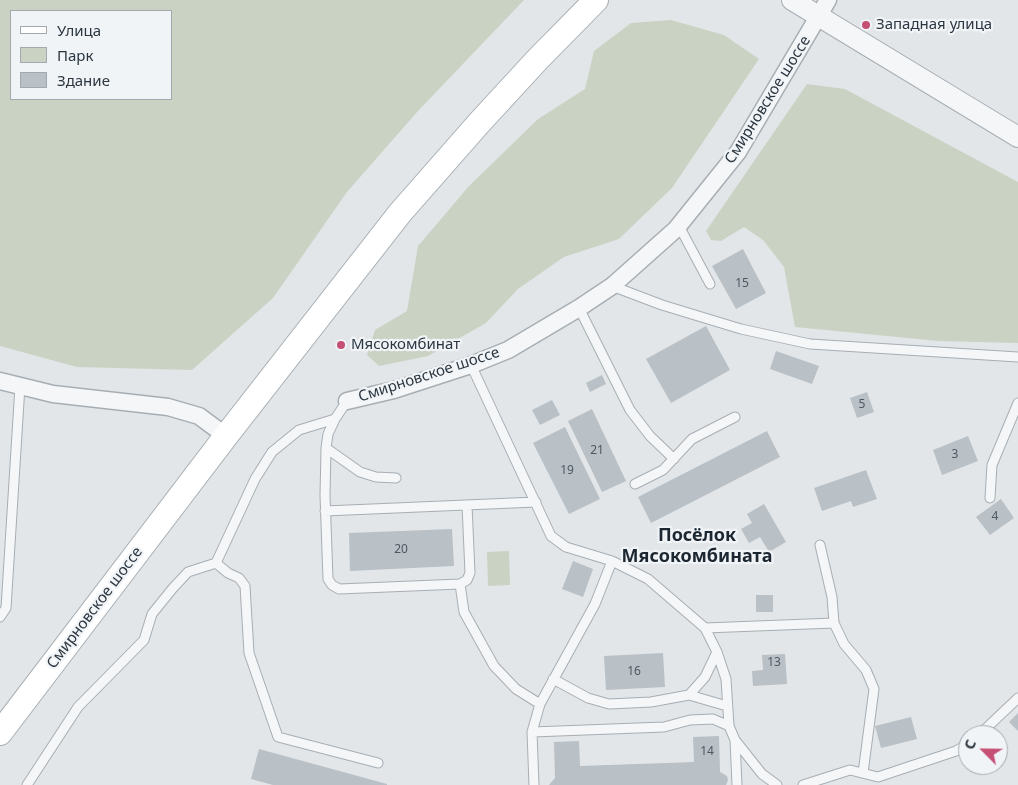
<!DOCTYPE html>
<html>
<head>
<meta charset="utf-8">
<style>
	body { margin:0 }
	#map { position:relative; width:1018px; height:785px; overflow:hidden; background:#e2e6e9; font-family:"Noto Sans",sans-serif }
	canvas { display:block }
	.legend { position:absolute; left:10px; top:10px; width:162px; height:90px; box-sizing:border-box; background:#f1f4f7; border:1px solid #a2a8ae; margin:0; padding:6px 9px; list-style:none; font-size:15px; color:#2b3640 }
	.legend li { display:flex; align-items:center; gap:10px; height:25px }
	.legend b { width:25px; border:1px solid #a2a8ae }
	.north { position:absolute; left:958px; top:725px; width:50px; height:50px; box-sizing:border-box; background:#f1f4f7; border:1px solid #a2a8ae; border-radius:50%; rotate:293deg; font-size:14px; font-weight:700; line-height:20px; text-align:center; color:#2b3640 }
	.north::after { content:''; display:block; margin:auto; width:18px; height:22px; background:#c64f74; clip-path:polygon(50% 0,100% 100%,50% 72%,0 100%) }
</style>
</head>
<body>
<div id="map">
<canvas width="1018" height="785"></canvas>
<ul class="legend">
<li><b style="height:6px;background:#fff"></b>Улица</li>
<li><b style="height:14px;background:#cad3c3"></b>Парк</li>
<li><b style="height:14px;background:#b9c0c6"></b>Здание</li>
</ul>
<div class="north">С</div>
</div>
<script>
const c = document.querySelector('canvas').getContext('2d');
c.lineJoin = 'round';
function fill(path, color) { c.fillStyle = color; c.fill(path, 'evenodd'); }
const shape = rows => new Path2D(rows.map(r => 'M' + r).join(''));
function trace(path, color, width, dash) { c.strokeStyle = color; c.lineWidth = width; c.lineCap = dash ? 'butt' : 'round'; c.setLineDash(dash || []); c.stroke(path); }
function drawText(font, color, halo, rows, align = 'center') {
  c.font = font + ' "Noto Sans",sans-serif'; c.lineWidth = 4.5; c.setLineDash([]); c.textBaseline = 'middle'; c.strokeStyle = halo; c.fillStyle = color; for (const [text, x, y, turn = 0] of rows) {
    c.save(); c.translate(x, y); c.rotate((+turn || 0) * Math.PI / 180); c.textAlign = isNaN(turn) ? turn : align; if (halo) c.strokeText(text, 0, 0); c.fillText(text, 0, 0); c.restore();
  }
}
fill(shape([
	[0,0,524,0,418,111,347,192,273,298,192,370,77,367,0,346],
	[171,11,171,99,11,99,11,11],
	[671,20,724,35,759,59,672,188,619,239,564,257,518,289,486,323,428,356,379,366,367,355,375,330,407,311,418,246,469,186,538,119,585,89,594,51,631,23],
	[807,84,845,89,1018,182,1018,343,938,341,795,327,784,267,763,240,744,227,721,241,711,240,706,231],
	[509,551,510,585,488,586,487,552]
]), '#cad3c3');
fill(shape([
	[743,249,766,293,736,309,712,266],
	[706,326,730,370,671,403,646,359],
	[776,351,819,366,812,384,770,369],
	[602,375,606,384,590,392,586,383],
	[867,392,874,412,857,418,850,398],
	[552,400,560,415,540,425,532,410],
	[592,409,626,481,602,492,568,421],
	[565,427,600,499,569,514,533,443],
	[767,431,780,457,651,523,638,497],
	[968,436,978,461,942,475,933,450],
	[866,470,877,499,853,507,851,501,822,511,814,488],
	[1001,499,1014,518,990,535,976,517],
	[764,504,786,542,769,552,760,537,749,543,741,529,752,523,747,514],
	[452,529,454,566,350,571,349,533],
	[573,561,593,569,583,597,562,589],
	[756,595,773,595,773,612,756,612],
	[663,653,665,687,606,690,604,656],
	[785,654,787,684,753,686,752,671,763,670,762,655],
	[1018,713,1018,731,1009,722],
	[911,717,917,739,881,748,875,726],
	[719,736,720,772,727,776,728,780,726,785,549,785,555,778,554,742,579,741,580,766,694,762,693,737],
	[259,749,387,784,387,785,273,785,251,779]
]), '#b9c0c6');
const service = shape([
	[679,226,710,284],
	[612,286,662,305,741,329,810,344,1018,357],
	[579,308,630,410,650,436,674,459],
	[471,365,551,536,566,547,612,561,648,579,705,628,717,652,726,679,729,726,735,740,762,774,777,785],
	[347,401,335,419,328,434,326,448,325,495,328,579,332,585,339,589,460,584,467,580,470,573,467,505],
	[335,419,299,430,272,452,255,479,216,563,228,573,239,578,245,586,249,653,278,737,378,763],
	[326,448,360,472,376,477,396,478],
	[635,484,663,470,692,439,735,417],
	[990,498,992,465,1018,403],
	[325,511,536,502],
	[820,545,832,597,834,623,844,644,866,670,874,689,863,773],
	[460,584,464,612,494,666,516,689,540,704],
	[0,617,6,608,20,386],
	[705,628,834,623],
	[553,679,588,698,609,704,651,702,689,695,727,706],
	[689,695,705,677,717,652],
	[532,732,540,704,595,604,612,561],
	[979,735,1018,698],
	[735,740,737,785],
	[27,785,78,707,144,640,152,614,173,588,188,572,216,563],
	[534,785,532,732,664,727,690,720,713,719,729,726],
	[803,785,850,770,878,777,956,751,968,744]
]);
const minor = shape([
	[0,381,53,394,168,407,199,416,226,436],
	[347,401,394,390,471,365,508,350,579,308,612,286,676,229,738,152,828,0]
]);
const tertiary = shape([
	[792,0,1018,137]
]);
const secondary = shape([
	[0,733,226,436,400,213,479,123,537,60,596,0]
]);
trace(service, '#a7aeb3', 11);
trace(minor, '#a7aeb3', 19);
trace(tertiary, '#a7aeb3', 22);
trace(secondary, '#a7aeb3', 26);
trace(service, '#f4f6f8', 9);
trace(minor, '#f4f6f8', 16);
trace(tertiary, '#f4f6f8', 20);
trace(secondary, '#fff', 24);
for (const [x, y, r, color] of [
	[866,25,5,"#c64f74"],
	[341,345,5,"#c64f74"]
]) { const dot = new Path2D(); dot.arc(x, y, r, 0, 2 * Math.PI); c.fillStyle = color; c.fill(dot); trace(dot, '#f1f4f7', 2); }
drawText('12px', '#4e5862', null, [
	["15",742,284],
	["5",862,405],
	["21",597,451],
	["3",955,455],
	["19",567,471],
	["4",995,517],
	["20",401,550],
	["13",774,663],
	["16",634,672],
	["14",707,752]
]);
drawText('15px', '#2b3640', '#f1f4f7', [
	["Западная улица",876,25],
	["Мясокомбинат",351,345]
], 'left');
drawText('15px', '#2b3640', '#f1f4f7', [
	["Смирновское шоссе",768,100,-58],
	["Смирновское шоссе",429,375,-18],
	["Смирновское шоссе",95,608,-53]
]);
drawText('bold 18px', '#1d2731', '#f1f4f7', [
	["Посёлок",697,536],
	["Мясокомбината",697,557]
]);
</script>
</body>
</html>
